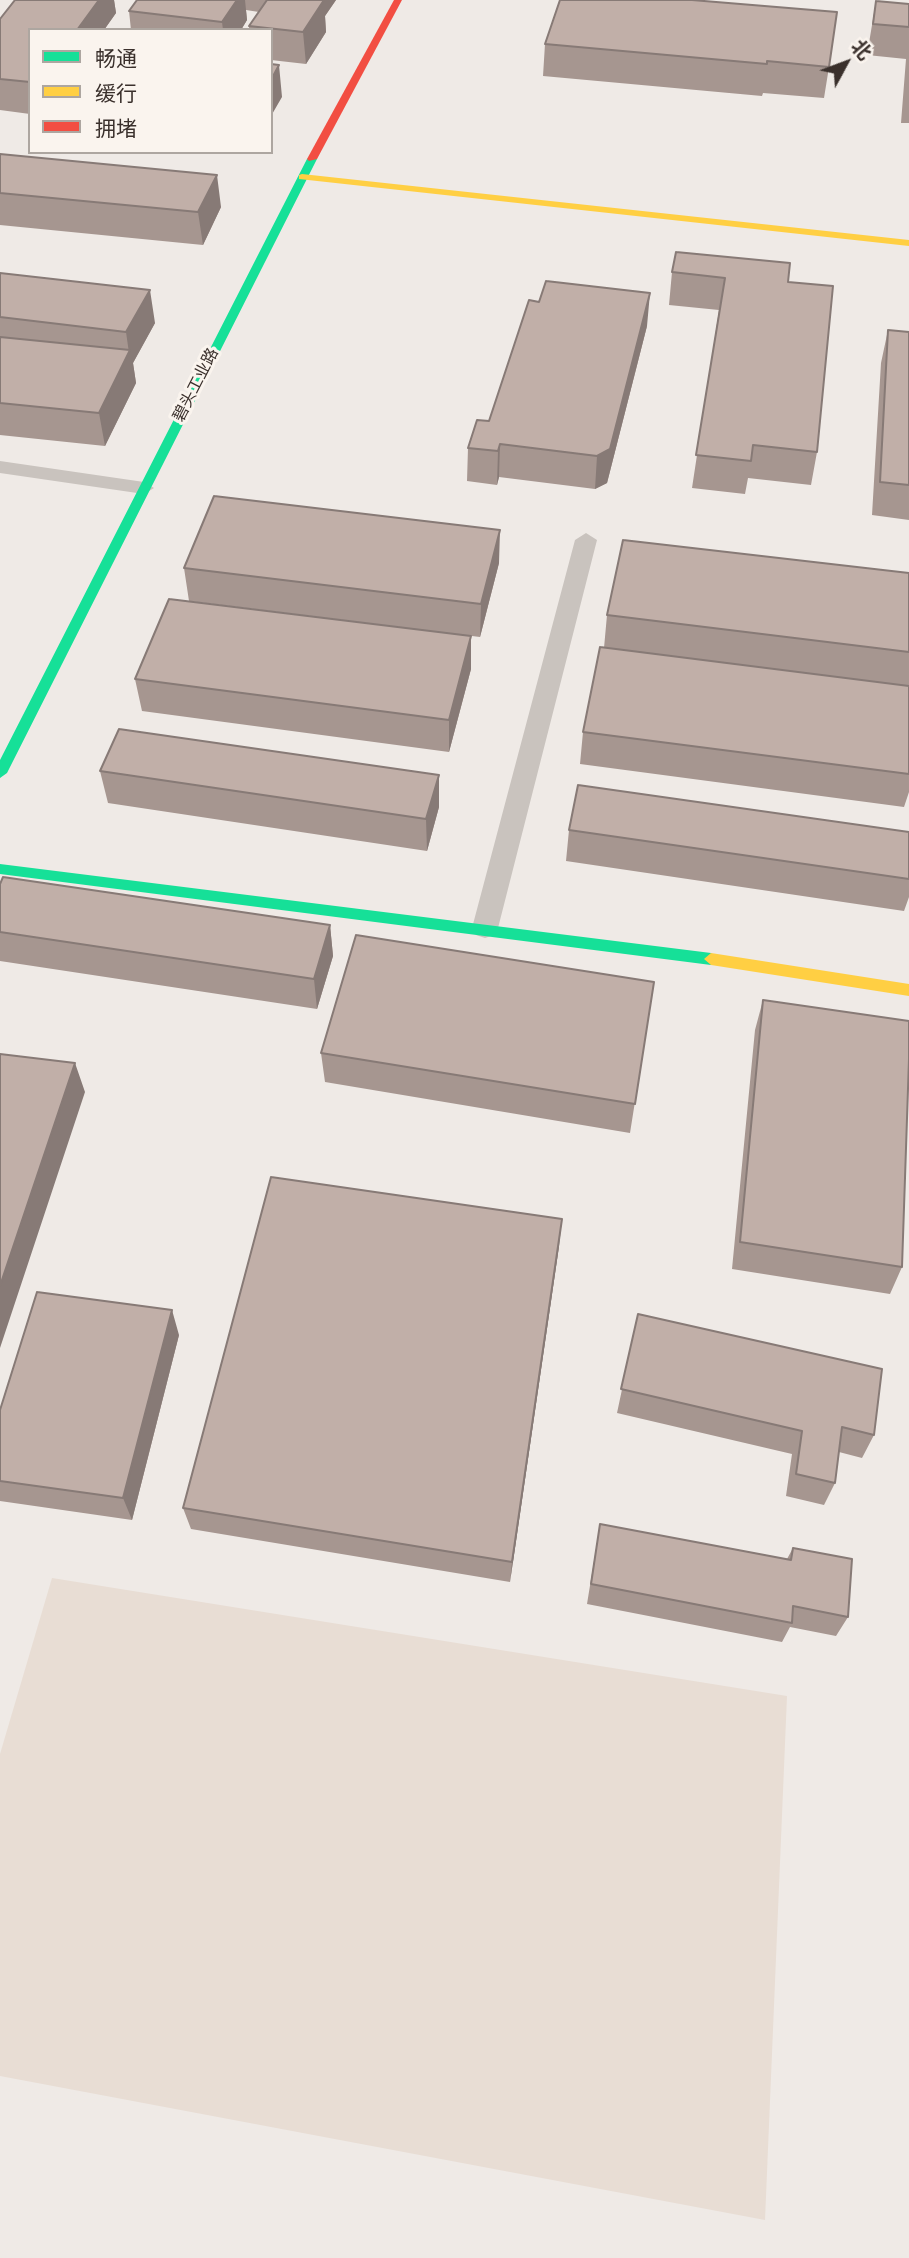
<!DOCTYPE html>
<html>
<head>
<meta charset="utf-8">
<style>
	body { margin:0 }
	#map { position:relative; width:909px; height:2258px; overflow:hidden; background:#efeae6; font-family:"PT Sans Narrow","Noto Sans SC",sans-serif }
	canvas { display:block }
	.legend { position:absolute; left:28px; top:28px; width:245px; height:126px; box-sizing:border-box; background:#faf4ee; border:2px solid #ada6a0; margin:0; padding:9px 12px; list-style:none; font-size:21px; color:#3a302c }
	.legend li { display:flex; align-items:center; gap:14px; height:35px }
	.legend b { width:35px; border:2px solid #ada6a0 }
	.north { position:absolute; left:811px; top:28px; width:70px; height:70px; -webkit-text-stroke:5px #faf4ee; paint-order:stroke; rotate:49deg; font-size:19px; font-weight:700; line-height:28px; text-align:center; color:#3a302c }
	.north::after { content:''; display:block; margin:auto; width:24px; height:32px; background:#3a302c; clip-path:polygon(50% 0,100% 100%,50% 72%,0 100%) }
</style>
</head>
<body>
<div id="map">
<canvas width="909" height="2258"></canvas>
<ul class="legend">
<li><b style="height:9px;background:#16e098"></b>畅通</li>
<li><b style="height:9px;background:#ffcf43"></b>缓行</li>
<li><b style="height:9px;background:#f24e42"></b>拥堵</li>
</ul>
<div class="north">北</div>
</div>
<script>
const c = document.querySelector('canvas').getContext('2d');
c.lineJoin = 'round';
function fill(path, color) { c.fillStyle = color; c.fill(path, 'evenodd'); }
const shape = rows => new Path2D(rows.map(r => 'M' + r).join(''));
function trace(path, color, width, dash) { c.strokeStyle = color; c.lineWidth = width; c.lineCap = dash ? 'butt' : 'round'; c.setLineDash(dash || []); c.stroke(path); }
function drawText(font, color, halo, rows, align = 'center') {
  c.font = font + ' "PT Sans Narrow","Noto Sans SC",sans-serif'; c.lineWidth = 6; c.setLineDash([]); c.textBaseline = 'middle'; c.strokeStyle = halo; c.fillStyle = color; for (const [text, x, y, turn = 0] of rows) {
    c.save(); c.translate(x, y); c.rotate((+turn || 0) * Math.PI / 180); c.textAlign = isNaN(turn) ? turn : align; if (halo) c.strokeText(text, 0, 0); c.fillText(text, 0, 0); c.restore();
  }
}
fill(shape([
	[52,1578,787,1696,765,2220,0,2076,0,1754]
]), '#e8ddd4');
fill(shape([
	[0,461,144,482,154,488,144,494,0,473,0,461],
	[586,533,597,540,498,928,494,935,485,938,476,935,472,928,575,540,586,533]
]), '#c9c3be');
fill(shape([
	[312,156,317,159,7,773,0,778,0,760,307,159,312,156],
	[0,864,711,953,718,959,711,965,0,874,0,864]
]), '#16e098');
fill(shape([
	[302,174,909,240,909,246,299,179,299,175,302,174],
	[711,953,909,984,909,996,711,965,704,959,711,953]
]), '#ffcf43');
fill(shape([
	[394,0,402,0,317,159,309,161,307,159,394,0]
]), '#f24e42');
fill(shape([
	[15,0,114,0,116,13,104,30,30,30,30,114,0,110,0,19],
	[137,0,336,0,325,16,326,32,306,64,271,60,271,30,249,30,249,26,259,12,246,10,247,20,241,30,131,30,129,11],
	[560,0,829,67,824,98,763,93,762,96,543,76,545,44],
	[876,1,909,4,909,123,901,123,906,59,867,55],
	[0,154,221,207,203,245,0,225],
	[672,272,788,282,817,452,811,485,748,478,745,494,692,488,719,310,669,305],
	[0,273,155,323,133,363,136,383,105,446,0,435],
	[647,326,607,483,595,489,499,477,497,485,467,481,468,448,489,421],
	[888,330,909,332,909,520,872,515,881,363],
	[499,563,480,637,189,601,184,568],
	[909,573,909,686,604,648,607,615],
	[471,669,449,752,142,711,135,679],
	[909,686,909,792,904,807,580,764,583,732],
	[100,771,439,775,439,807,427,851,108,803],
	[569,830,909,832,909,897,904,911,566,861],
	[0,884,330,925,333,956,317,1009,0,961],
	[654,982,630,1133,325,1082,321,1053],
	[763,1000,902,1267,890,1294,732,1269,755,1030],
	[559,1246,510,1582,191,1529,183,1508],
	[638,1314,874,1435,862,1458,839,1452,835,1483,824,1505,786,1496,792,1454,617,1413],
	[179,1335,132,1520,0,1501,0,1410],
	[600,1524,787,1559,793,1548,848,1617,836,1636,790,1627,782,1642,587,1604]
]), '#a69690');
fill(shape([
	[99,0,114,0,116,13,104,30,77,30],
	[237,0,245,0,247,20,241,30,223,30,222,22],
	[322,0,336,0,325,16,326,32,306,64,303,32],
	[279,65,282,97,271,116,271,80],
	[217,175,221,207,203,245,198,212],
	[150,290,155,323,133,363,136,383,105,446,99,413,129,353,126,332],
	[650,293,647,326,607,483,595,489,597,456],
	[500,444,499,477,497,485,498,451],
	[500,530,499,563,480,637,481,604],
	[471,636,471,669,449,752,449,720],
	[439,775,439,807,427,851,426,819],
	[330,925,333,956,317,1009,314,979],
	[75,1063,85,1092,0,1348,0,1286],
	[562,1219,559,1246,510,1582,512,1562],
	[172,1310,179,1335,132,1520,123,1498]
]), '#877a76');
const building = shape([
	[15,0,99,0,77,30,30,30,30,82,0,79,0,19,15,0],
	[137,0,237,0,222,22,129,11,137,0],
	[267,0,324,0,303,32,249,26,267,0],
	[560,0,692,0,837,12,829,67,767,61,767,64,545,44,560,0],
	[876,1,909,4,909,27,873,24,876,1],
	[271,64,279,65,271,80,271,64],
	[0,154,217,175,198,212,0,193,0,154],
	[676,252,790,263,788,282,833,286,817,452,753,445,751,461,696,455,725,278,672,272,676,252],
	[0,273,150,290,126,332,0,317,0,273],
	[546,281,650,293,610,449,597,456,500,444,498,451,468,448,477,420,489,421,529,300,539,302,546,281],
	[888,330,909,332,909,485,880,482,888,330],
	[0,337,130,350,99,413,0,403,0,337],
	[214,496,500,530,481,604,184,568,214,496],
	[623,540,909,573,909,652,607,615,623,540],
	[169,599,471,636,449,720,135,679,169,599],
	[600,647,909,686,909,774,583,732,600,647],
	[119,729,439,775,426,819,100,771,119,729],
	[578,785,909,832,909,879,569,830,578,785],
	[3,877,330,925,314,979,0,932,0,884,3,877],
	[356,935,654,982,635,1104,321,1053,356,935],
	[763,1000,909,1021,909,1059,902,1267,740,1242,763,1000],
	[0,1054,75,1063,0,1286,0,1054],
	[271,1177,562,1219,512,1562,183,1508,271,1177],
	[37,1292,172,1310,123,1498,0,1481,0,1410,37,1292],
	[638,1314,882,1369,874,1435,842,1427,835,1483,796,1474,802,1431,621,1389,638,1314],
	[600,1524,791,1560,793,1548,852,1559,848,1617,793,1606,792,1623,591,1584,600,1524]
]);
fill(building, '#c1afa8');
trace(building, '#877a76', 2);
drawText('16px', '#3a302c', '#faf4ee', [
	["碧头工业路",196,385,-63]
]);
</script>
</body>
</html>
